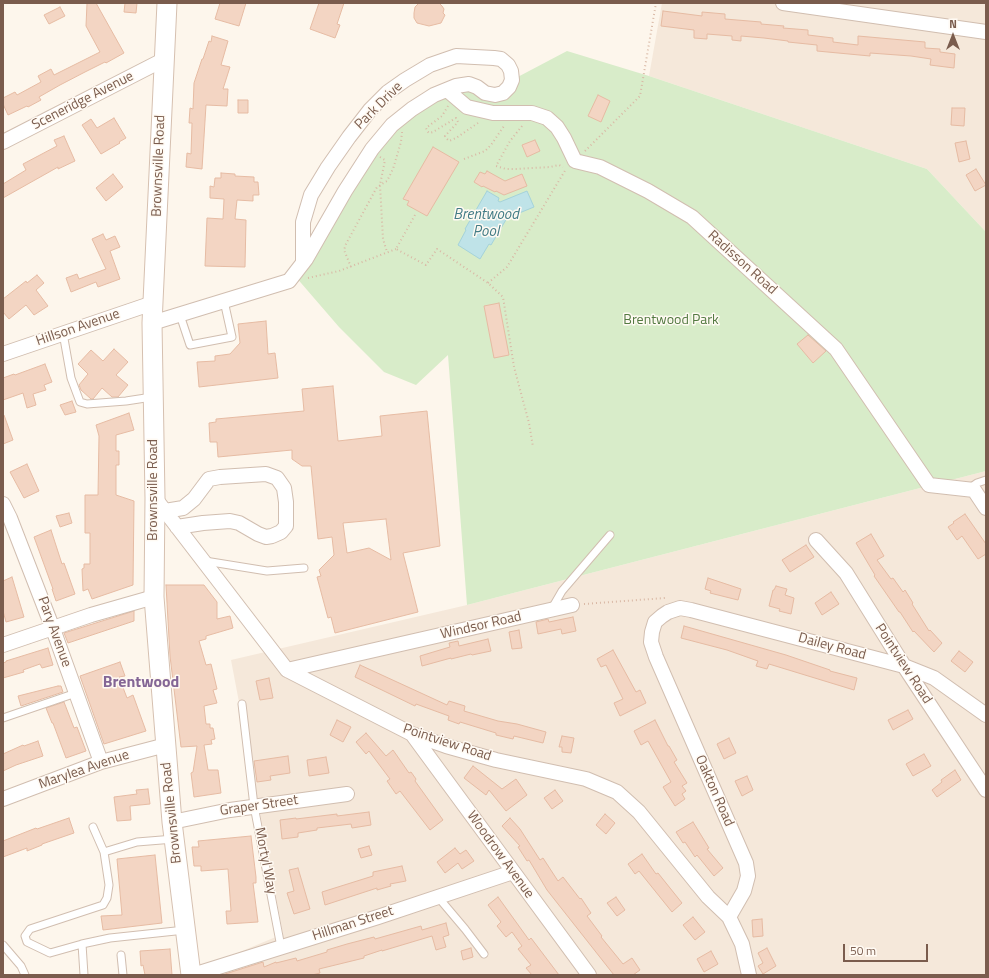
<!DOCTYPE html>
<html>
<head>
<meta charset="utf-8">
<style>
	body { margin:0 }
	#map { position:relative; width:989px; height:978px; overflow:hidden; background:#fdf6ec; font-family:"Titillium Web",sans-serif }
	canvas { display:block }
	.frame { position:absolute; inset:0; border:4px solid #7a5c4d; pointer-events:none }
	.north { position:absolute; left:933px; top:16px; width:40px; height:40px; -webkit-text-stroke:3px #fffaf3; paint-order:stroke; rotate:0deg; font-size:11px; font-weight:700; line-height:16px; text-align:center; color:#7a5c4d }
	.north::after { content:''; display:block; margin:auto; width:14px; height:18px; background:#7a5c4d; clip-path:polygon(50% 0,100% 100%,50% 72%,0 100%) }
	.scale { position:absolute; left:843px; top:944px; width:85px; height:18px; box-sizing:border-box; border:2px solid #7a5c4d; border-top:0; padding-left:5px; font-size:12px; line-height:14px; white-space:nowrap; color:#7a5c4d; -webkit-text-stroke:3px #fffaf3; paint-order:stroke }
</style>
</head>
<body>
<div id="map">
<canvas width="989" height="978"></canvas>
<div class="frame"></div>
<div class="north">N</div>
<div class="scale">50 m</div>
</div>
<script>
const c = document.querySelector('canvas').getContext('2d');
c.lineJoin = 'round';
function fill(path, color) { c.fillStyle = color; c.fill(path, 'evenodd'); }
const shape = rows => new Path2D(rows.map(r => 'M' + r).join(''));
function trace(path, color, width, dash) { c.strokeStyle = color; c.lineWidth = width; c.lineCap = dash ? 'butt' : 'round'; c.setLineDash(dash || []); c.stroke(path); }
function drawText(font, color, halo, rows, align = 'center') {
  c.font = font + ' "Titillium Web",sans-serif'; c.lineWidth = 3; c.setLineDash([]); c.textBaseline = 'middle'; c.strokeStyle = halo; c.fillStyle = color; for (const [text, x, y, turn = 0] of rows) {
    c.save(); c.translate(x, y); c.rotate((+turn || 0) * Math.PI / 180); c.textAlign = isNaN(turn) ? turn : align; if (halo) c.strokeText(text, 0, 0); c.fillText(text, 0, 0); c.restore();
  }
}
fill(shape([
	[662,3,986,3,986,232,927,169,649,76],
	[986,471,986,975,207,975,206,966,283,934,231,660,467,605]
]), '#f5e8da');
fill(shape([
	[567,51,649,76,927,169,986,232,986,471,467,605,448,355,416,385,384,372,339,327,295,276,392,125,469,84,495,95,512,80]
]), '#d8ecc9');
const water = shape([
	[487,191,499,198,498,201,500,202,527,191,534,207,507,218,491,245,489,244,480,259,458,245,466,230,465,229,487,191]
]);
fill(water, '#bfe3e8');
trace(water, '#a5d3da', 1);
const building = shape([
	[87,3,96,3,124,53,106,63,105,62,85,72,60,85,39,97,41,100,28,107,27,106,8,115,3,104,3,98,15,92,17,95,41,82,38,76,51,69,54,75,100,52,86,26,87,3],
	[125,3,137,3,136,13,124,12,125,3],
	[220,3,246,3,239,26,215,19,220,3],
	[319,3,344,3,337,24,340,25,335,38,310,29,319,3],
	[419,3,439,3,442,6,444,9,443,13,445,15,441,23,429,26,417,23,414,18,414,13,415,7,419,3],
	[60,7,65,16,49,24,44,15,60,7],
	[663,11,702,16,702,12,725,14,725,19,761,22,761,24,784,26,783,28,808,30,808,35,833,38,833,42,858,45,858,36,925,42,925,48,940,49,940,52,955,54,954,68,930,65,931,59,911,56,870,53,870,56,817,51,817,45,788,42,788,41,764,38,741,36,741,41,732,40,732,36,707,34,707,39,694,38,694,30,661,26,663,11],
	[212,36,228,41,221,65,230,67,223,89,228,89,227,106,206,105,202,169,186,167,187,153,191,154,192,123,189,123,190,108,193,109,194,83,202,59,203,59,209,41,211,42,212,36],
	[598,95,610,101,601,122,588,116,598,95],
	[238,100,248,100,248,113,238,113,238,100],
	[952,108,965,108,964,126,951,125,952,108],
	[114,118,126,138,119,142,120,143,101,154,82,125,91,119,97,128,114,118],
	[64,136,75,161,58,169,58,167,3,198,3,184,26,170,23,164,57,146,54,140,64,136],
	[535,140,540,151,527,157,522,145,535,140],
	[966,141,970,159,959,162,955,143,966,141],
	[433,147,459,162,427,216,407,205,409,201,403,199,433,147],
	[976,169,986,185,975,191,966,175,976,169],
	[487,171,505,181,522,174,527,186,504,195,496,191,495,192,483,186,482,187,474,182,480,172,485,174,487,171],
	[221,173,235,174,235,176,254,177,254,182,258,182,259,195,253,195,253,201,237,200,235,219,246,220,245,267,205,266,207,218,223,219,224,199,210,198,210,186,214,187,215,178,221,178,221,173],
	[113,174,123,187,106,201,96,188,113,174],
	[103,234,106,240,115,236,120,247,110,251,120,279,98,287,96,282,71,292,66,278,77,274,79,279,106,269,92,239,103,234],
	[37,275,44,283,36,290,48,306,34,315,26,305,9,319,3,312,3,299,26,281,27,283,37,275],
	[499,303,509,355,494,358,484,306,499,303],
	[266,321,268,354,275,353,278,378,199,387,197,362,215,361,215,356,230,354,240,343,238,324,266,321],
	[808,335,826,351,813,363,797,344,808,335],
	[114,349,128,362,116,375,128,385,118,397,112,397,102,388,93,399,91,399,81,390,79,385,88,374,78,364,91,350,103,361,114,349],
	[45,364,52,382,44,385,46,390,33,394,36,405,27,408,23,393,3,400,3,378,14,374,15,375,45,364],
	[333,386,338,441,382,436,380,416,427,411,440,546,403,553,418,612,335,633,331,617,328,618,317,577,321,576,319,570,334,555,332,537,318,539,311,466,302,466,292,459,292,450,218,457,217,442,210,442,209,423,216,422,216,419,304,411,302,389,333,386],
	[386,519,391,560,369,548,347,553,343,523,386,519],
	[72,401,76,412,65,415,60,405,72,401],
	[129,413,134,430,116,435,116,451,119,451,119,465,116,465,116,495,134,501,133,585,92,599,88,589,83,591,82,569,84,568,84,564,90,564,90,533,85,533,85,495,98,495,99,436,96,425,129,413],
	[3,415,4,415,13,440,3,444,3,415],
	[27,464,39,491,24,498,10,472,27,464],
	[69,513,72,523,60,527,56,516,69,513],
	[965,514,986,544,986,554,978,559,962,536,957,540,948,527,954,523,953,522,965,514],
	[51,530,62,564,64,563,75,594,56,601,52,589,53,589,34,537,51,530],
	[871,534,884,556,877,560,891,579,893,578,903,592,905,590,913,603,912,604,929,631,930,630,942,643,934,652,914,631,913,632,900,612,899,612,874,576,875,575,856,543,871,534],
	[806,545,814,557,790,572,782,560,806,545],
	[12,577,24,617,6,622,3,611,3,581,12,577],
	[708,578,741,589,738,600,710,593,711,591,705,589,708,578],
	[166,585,204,585,217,602,217,619,230,616,233,628,206,636,206,639,199,641,206,665,211,664,217,689,213,690,217,703,204,706,206,724,210,724,210,728,213,728,215,739,211,740,212,744,204,745,208,770,218,770,221,793,194,797,191,773,193,772,197,746,181,747,170,656,166,585],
	[776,586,787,589,785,595,794,598,791,614,779,611,780,609,769,606,773,590,774,590,776,586],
	[831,592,839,604,822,615,815,603,831,592],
	[134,611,134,621,68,643,64,633,134,611],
	[573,617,576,631,562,634,561,629,538,634,536,622,548,619,549,622,573,617],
	[684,626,786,655,830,670,830,671,857,678,854,690,769,664,767,669,756,666,758,661,727,650,681,638,684,626],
	[519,630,522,648,512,649,509,632,519,630],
	[488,639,491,651,472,655,471,654,451,659,451,658,422,666,420,656,450,647,449,643,458,641,459,646,463,645,488,639],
	[48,648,53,665,42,668,40,664,23,670,24,672,3,678,3,663,6,662,6,661,48,648],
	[613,650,636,692,640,690,646,703,620,716,614,703,623,699,606,665,601,667,597,659,613,650],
	[959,651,973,662,965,672,951,661,959,651],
	[120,662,125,676,119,677,127,698,133,695,146,731,104,744,80,676,120,662],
	[360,665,447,705,449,701,465,706,464,711,498,721,517,724,546,732,543,743,514,736,513,739,496,735,496,733,460,722,459,724,448,720,449,716,416,704,415,706,355,677,360,665],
	[269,678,273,698,260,700,256,681,269,678],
	[58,686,61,686,63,692,21,706,18,696,58,686],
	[64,702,74,728,77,727,86,751,66,758,53,723,52,723,46,708,64,702],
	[908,710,913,719,893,730,888,720,908,710],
	[337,720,351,727,343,742,330,735,337,720],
	[655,720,668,746,669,746,677,760,674,762,687,783,682,786,686,791,682,794,685,799,675,806,663,787,671,782,648,741,641,745,634,731,655,720],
	[366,733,386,756,393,750,409,773,411,772,416,779,415,781,443,820,430,830,400,791,396,794,387,781,390,779,369,751,366,754,356,742,366,733],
	[562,736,574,738,571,753,562,752,562,747,559,747,562,736],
	[729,738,736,753,724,759,717,744,729,738],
	[38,741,43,756,16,765,3,771,3,754,23,745,24,746,38,741],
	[924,754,931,766,913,776,906,764,924,754],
	[288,756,290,773,270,776,271,780,257,782,254,761,288,756],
	[326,757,329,773,309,776,307,760,326,757],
	[473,766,502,789,516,779,527,795,506,811,489,790,486,795,464,778,473,766],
	[955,770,961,780,937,797,932,790,942,782,941,780,955,770],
	[747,776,753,790,742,796,735,781,747,776],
	[148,789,150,804,130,806,131,820,117,821,114,797,137,794,136,790,148,789],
	[555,790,563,801,552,809,544,798,555,790],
	[369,812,371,825,352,828,351,824,317,828,317,830,298,833,298,837,282,839,280,820,296,818,296,819,337,814,337,816,369,812],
	[605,814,615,823,606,834,596,825,605,814],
	[69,818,74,833,42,844,42,845,27,851,27,848,3,857,3,841,36,828,37,829,69,818],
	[510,818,520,829,540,860,543,858,558,881,563,877,580,899,581,898,591,913,587,916,602,936,601,937,623,964,632,958,640,970,633,975,614,975,547,890,529,860,527,861,518,847,520,846,502,826,510,818],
	[693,822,709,848,707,849,723,868,714,876,697,855,695,857,685,842,683,843,676,832,693,822],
	[251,836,256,877,256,883,253,883,258,922,227,924,226,911,231,911,228,869,201,871,201,866,194,866,192,847,199,847,198,841,251,836],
	[369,846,372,855,361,858,358,849,369,846],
	[455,848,460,854,466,850,474,861,462,869,458,863,445,873,437,862,455,848],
	[642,854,656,874,658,873,682,903,672,912,639,871,635,874,628,864,642,854],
	[155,855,162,923,103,930,101,916,122,915,117,859,155,855],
	[402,866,406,881,390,884,391,886,377,890,377,888,325,905,322,892,373,876,373,872,402,866],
	[298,868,310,909,294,914,287,893,294,891,289,870,298,868],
	[498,897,529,940,531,938,559,975,532,975,526,968,531,965,518,949,522,946,512,932,506,937,497,926,501,922,488,905,498,897],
	[616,897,625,910,617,916,607,903,616,897],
	[693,917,705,932,695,940,683,925,693,917],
	[762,919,763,936,753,937,752,920,762,919],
	[446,923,449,935,443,937,446,947,436,950,432,936,382,951,382,950,364,956,364,958,319,969,320,973,312,975,222,975,263,962,264,967,276,962,276,963,296,958,297,961,327,952,327,950,347,944,374,937,375,939,421,926,422,930,446,923],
	[471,948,473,957,463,960,461,951,471,948],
	[767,948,776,966,763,974,758,966,763,963,758,953,767,948],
	[170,949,172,975,145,975,143,965,141,966,140,951,170,949],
	[711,951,718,964,704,972,697,959,711,951]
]);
fill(building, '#f3d5c3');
trace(building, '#e6bba3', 1);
const service = shape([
	[180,315,190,345,232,337,224,301],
	[63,333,71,378,80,402,87,404,126,401,152,397],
	[970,488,977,483,986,480],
	[205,561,267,571,304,568],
	[551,610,562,591,610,535],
	[242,704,254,806,281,947],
	[3,718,76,693],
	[104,852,137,842,174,839],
	[438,897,465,929,484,954],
	[82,944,50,953,27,942,25,936,30,929,103,905,107,898,109,885,104,852,93,827],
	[3,945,21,966,25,975],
	[121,955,123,975],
	[84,975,82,944,110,938,185,930]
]);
const minor = shape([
	[783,3,986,32],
	[447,90,467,107,493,113,532,113,547,118,557,127,564,138,575,161,600,167,648,191,692,217,836,349,929,485,974,490,986,508],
	[3,142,163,60],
	[152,323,289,281,306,259,345,191,372,149,392,125,412,109,434,95,456,86,469,84,477,87,485,93,495,95,503,93,509,87,512,80,511,71,508,65,501,59,494,58,456,56,430,65,405,80,388,92,370,110,349,137,328,167,311,195,303,222,303,263],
	[3,354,153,303],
	[155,498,287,670,412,734,446,746,496,760,586,779,617,792,639,812,708,897,729,917,742,944,749,975],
	[3,504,10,518,53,629,101,762],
	[165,511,183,508,194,499,209,479,220,477,266,474,277,478,284,488,286,502,286,526,281,532,272,536,266,537,258,534,239,523,230,521,203,523,177,527],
	[816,540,846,573,904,666,986,790],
	[3,645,91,615,154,597],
	[287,670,572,605],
	[412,734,589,975],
	[3,799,101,762,166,745],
	[172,822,230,810,347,794],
	[729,917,744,891,748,876,746,863,656,657,651,642,652,632,655,622,662,616,668,612,680,608,691,610,904,666,934,678,986,715],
	[193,975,378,917,513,872]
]);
const secondary = shape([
	[167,3,152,323,155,498,154,597,172,822,191,975]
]);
trace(service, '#d1beb0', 9);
trace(minor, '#d1beb0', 16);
trace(secondary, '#d6c0b0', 21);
trace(shape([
	[448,106,442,116,426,128,427,131,429,133,433,132,456,118,458,122,445,136,447,139,449,141,456,138,478,123],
	[522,126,510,141,496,166,506,169,517,169,550,167,559,165,563,167],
	[585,151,640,96,656,3],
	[380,157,385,160,380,185,383,239,387,252],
	[464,159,485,151,491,145,504,126],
	[415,215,396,249,426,265,437,249,488,283,503,297,514,367,529,423,533,447],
	[351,267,344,250,346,244,377,187,387,181,393,169,401,142,402,132],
	[308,278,339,271,396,249],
	[488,283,507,267,566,169],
	[584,604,665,598,665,600]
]), '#d9b8a5', 2, [1, 3]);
trace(service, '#fff', 7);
trace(minor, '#fff', 14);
trace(secondary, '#fff', 19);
drawText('14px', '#7a5c4d', '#fffaf3', [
	["Sceneridge Avenue",83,101,-27],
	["Park Drive",379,106,-45],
	["Brownsville Road",159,166,-88],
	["Radisson Road",742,263,42],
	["Hillson Avenue",78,328,-19],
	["Brownsville Road",154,490,-90],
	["Windsor Road",481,626,-13],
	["Pary Avenue",54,632,70],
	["Dailey Road",832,647,15],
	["Pointview Road",903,664,57],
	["Pointview Road",447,743,18],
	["Marylea Avenue",84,770,-19],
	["Oakton Road",714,791,66],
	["Graper Street",259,806,-8],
	["Brownsville Road",172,813,-96],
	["Woodrow Avenue",500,855,54],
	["Mortyl Way",265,861,79],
	["Hillman Street",353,924,-18]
]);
drawText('14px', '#537a41', '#fffaf3', [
	["Brentwood Park",671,321]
]);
drawText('italic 15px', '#437c86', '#fffaf3', [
	["Brentwood",486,215],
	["Pool",486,232]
]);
drawText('bold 16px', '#846695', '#fffaf3', [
	["Brentwood",141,683]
]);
</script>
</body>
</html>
